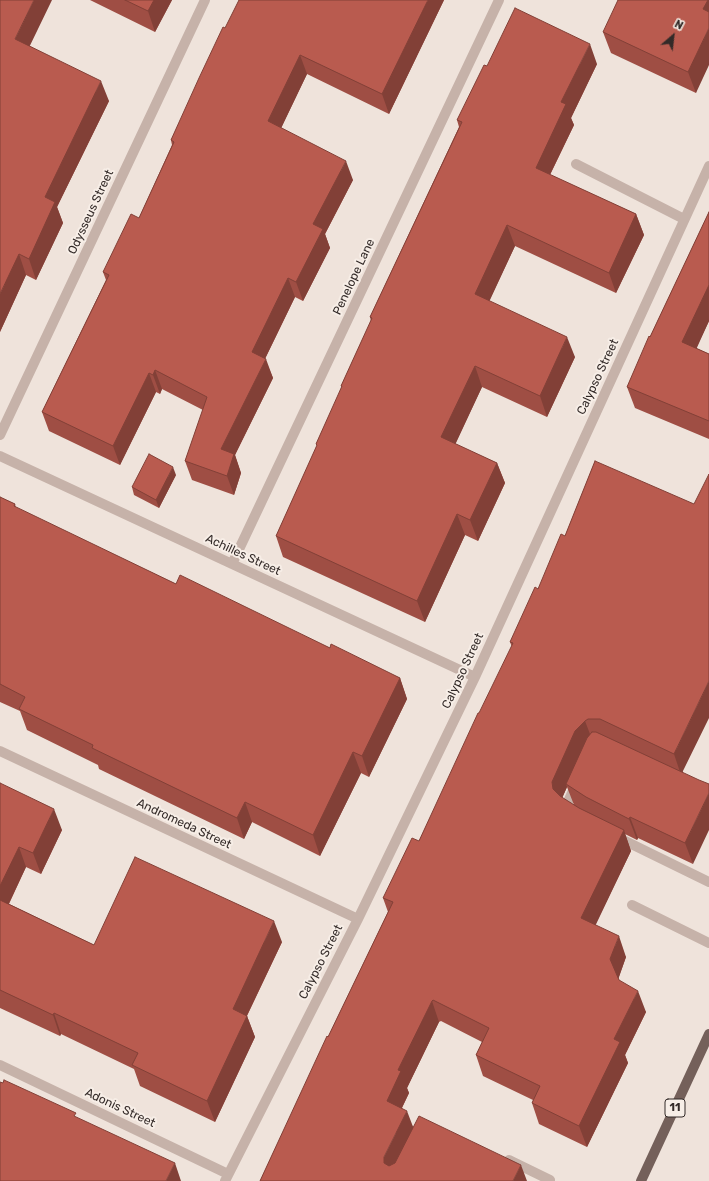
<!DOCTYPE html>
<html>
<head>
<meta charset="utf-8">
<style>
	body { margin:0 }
	#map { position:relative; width:709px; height:1181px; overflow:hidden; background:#efe3db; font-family:Rubik,sans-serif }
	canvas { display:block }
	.north { position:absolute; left:653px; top:16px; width:40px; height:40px; -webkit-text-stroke:3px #f7eee7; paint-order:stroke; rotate:28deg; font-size:11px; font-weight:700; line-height:16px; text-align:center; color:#332a28 }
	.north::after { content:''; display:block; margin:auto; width:14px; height:18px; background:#332a28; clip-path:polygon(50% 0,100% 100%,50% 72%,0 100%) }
</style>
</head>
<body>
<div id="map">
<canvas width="709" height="1181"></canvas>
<div class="north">N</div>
</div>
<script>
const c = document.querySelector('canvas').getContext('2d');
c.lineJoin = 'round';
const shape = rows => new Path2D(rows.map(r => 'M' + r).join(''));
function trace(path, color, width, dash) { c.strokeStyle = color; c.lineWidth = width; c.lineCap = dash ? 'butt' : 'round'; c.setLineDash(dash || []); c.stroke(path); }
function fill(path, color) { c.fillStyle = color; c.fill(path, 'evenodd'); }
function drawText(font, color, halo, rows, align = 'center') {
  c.font = font + ' Rubik,sans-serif'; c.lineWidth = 4; c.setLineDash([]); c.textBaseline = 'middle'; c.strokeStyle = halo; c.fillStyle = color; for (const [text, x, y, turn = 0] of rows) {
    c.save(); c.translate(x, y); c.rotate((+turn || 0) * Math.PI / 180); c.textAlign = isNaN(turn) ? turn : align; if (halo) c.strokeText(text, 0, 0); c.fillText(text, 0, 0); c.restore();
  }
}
trace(shape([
	[576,164,684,219],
	[571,812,566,806,576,784],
	[617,837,709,882],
	[632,905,709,943],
	[509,1160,550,1180]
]), '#c6b2a9', 10);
trace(shape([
	[0,435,205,0],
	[0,456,475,677],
	[232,564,499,0],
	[0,751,358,919],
	[0,1065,228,1174],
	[225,1181,358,919,475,677,709,166]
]), '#c6b2a9', 10);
trace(shape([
	[641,1181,709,1034]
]), '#74605a', 10);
fill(shape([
	[90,0,172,0,155,32],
	[444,0,389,114,307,74,281,128,353,180,325,234,330,248,303,301,295,297,265,359,273,378,235,455,241,473,234,495,192,480,185,461,203,410,162,389,160,394,156,392,120,465,49,431,42,412,106,280,103,272,139,218,172,145,171,140,225,28],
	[709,0,696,93,611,53,603,32],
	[30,46,109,101,57,207,63,223,36,280,26,275,0,332],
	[597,64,571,118,574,125,550,175,636,214,644,235,616,293,515,246,489,301,575,357,547,417,482,387,455,444,497,463,505,483,478,541,465,535,425,622,283,557,276,536,317,446,316,444,342,388,341,386,371,321,370,317,459,127,457,120,487,66],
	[709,212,709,321,696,348,709,354,709,439,635,408,627,387,650,337],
	[595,461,683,772,693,864,638,838,637,840,625,834,631,851,595,925,626,957,618,979,646,1012,625,1055,628,1063,587,1147,539,1124,532,1103,533,1100,483,1076,476,1055,482,1042,441,1021,439,1022,407,1088,409,1093,402,1108,413,1127,260,1181,328,1037,388,912,383,898,419,841,512,647,510,642,538,589,565,536],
	[567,787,574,805,562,798],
	[176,475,159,508,134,495,132,487],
	[0,497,15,504,16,508,176,584,330,648,400,678,407,699,369,777,361,773,320,856,252,822,244,839,99,769,98,765,27,730,20,711,0,702],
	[0,783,62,830,41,874,26,867,9,904,94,945,282,942,247,1016,255,1037,215,1122,140,1086,134,1069,61,1034,60,1036,0,1008]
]), '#9f4e44');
fill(shape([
	[34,0,52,0,23,60,15,39],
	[154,0,172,0,155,32,148,11],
	[428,0,444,0,389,114,382,94],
	[708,0,709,0,709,25,703,9],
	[709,28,709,65,696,93,688,72],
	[590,44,597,64,571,118,574,125,543,189,536,168,561,102],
	[300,55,307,74,275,141,268,121],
	[101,81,109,101,57,207,63,223,36,280,29,259,45,197],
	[346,161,353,180,325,234,330,248,303,301,296,282,313,224],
	[636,214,644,235,616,293,609,273],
	[507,225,515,246,483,315,475,294],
	[19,254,26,275,0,332,0,294],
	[288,278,295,297,259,371,252,352],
	[709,285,709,321,690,363,682,342],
	[567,337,575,357,547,417,540,396],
	[266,359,273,378,235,455,241,473,234,495,227,476,221,449],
	[475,366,482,387,449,458,441,437],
	[155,370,162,389,160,394,153,375],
	[149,373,156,392,120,465,113,446],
	[497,463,505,483,478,541,470,520],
	[173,467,176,475,159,508,156,500],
	[457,514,465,535,425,622,417,601],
	[400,678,407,699,369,777,362,756],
	[709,681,709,718,681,775,674,754],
	[585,721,593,742,566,784,567,787,560,803,553,789,552,782,575,731],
	[353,752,361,773,320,856,313,835],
	[709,793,709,830,693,864,685,843],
	[245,802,252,822,244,839,237,818],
	[54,809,62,830,41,874,33,853],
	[630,817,638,838,637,840,629,819],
	[624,830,631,851,589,939,581,918],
	[19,847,26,867,2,918,0,913,0,886],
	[274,921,282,942,240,1030,233,1009],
	[619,936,626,957,618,980,610,959],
	[638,991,646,1012,625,1055,628,1063,587,1147,579,1126,614,1039],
	[432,1001,439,1022,407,1088,409,1093,395,1122,387,1101,398,1070],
	[54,1013,61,1034,60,1036,53,1015],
	[247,1016,255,1037,215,1122,207,1101],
	[407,1111,415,1132,391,1178,384,1163,384,1157],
	[175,1163,181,1181,166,1181],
	[521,1165,527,1181,513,1181]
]), '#824037');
const building = shape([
	[0,0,34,0,15,39,101,81,45,197,55,202,29,259,19,254,0,294,0,0],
	[125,0,154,0,148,11,125,0],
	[239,0,428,0,382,94,300,55,268,121,346,161,313,224,323,229,296,282,288,278,252,352,266,359,221,449,234,454,227,476,185,461,207,397,155,370,153,375,149,373,113,446,42,412,109,275,103,272,131,214,139,218,174,142,171,140,199,78,223,27,225,28,239,0],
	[618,0,708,0,703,9,709,12,709,28,688,72,603,32,618,0],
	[515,8,590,44,561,102,566,104,536,168,636,214,609,273,507,225,475,294,567,337,540,396,475,366,441,437,497,463,470,520,457,514,417,601,276,536,317,445,316,444,342,386,341,386,372,318,370,317,462,122,457,120,484,65,487,66,515,8],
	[709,212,709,285,682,342,709,354,709,421,627,387,649,336,650,337,709,212],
	[149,454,173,467,156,500,132,487,149,454],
	[595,461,694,504,709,474,709,681,674,754,600,719,588,719,585,721,575,731,552,782,553,789,560,796,579,808,624,830,581,918,619,936,610,959,619,980,638,991,614,1039,620,1042,579,1126,532,1103,540,1086,476,1055,489,1028,433,1000,432,1001,398,1070,401,1071,387,1101,407,1111,384,1157,384,1163,389,1166,395,1163,419,1116,521,1165,513,1181,260,1181,327,1036,328,1037,393,902,383,898,412,838,419,841,478,713,479,713,513,643,510,642,535,587,538,589,561,534,565,536,595,461],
	[0,497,15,504,14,506,176,584,180,575,330,648,331,644,400,678,362,756,353,752,313,835,245,802,237,818,92,748,93,745,19,709,25,697,0,684,0,497],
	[592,732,596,732,699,780,709,784,709,793,685,843,630,817,629,819,586,797,566,784,587,738,592,732],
	[0,783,54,809,33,853,19,847,0,886,0,783],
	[135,857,274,921,233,1009,247,1016,207,1101,132,1065,138,1053,54,1013,53,1015,0,990,0,900,94,945,135,857],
	[4,1080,76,1113,74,1116,175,1163,166,1181,0,1181,0,1082,3,1083,4,1080]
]);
fill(building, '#b95b4f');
trace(building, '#824037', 1);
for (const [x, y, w] of [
	[675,1108,20]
]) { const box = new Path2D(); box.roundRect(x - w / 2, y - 9, w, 18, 3); c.fillStyle = '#f7eee7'; c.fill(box); trace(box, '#332a28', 1); }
drawText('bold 11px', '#332a28', null, [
	["11",675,1108]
]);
drawText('12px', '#332a28', '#f7eee7', [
	["Odysseus Street",91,212,-65],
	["Penelope Lane",354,277,-65],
	["Calypso Street",598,377,-65],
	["Achilles Street",243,555,25],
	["Calypso Street",463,671,-65],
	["Andromeda Street",184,824,25],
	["Calypso Street",321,962,-63],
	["Adonis Street",120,1108,25]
]);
</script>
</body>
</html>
